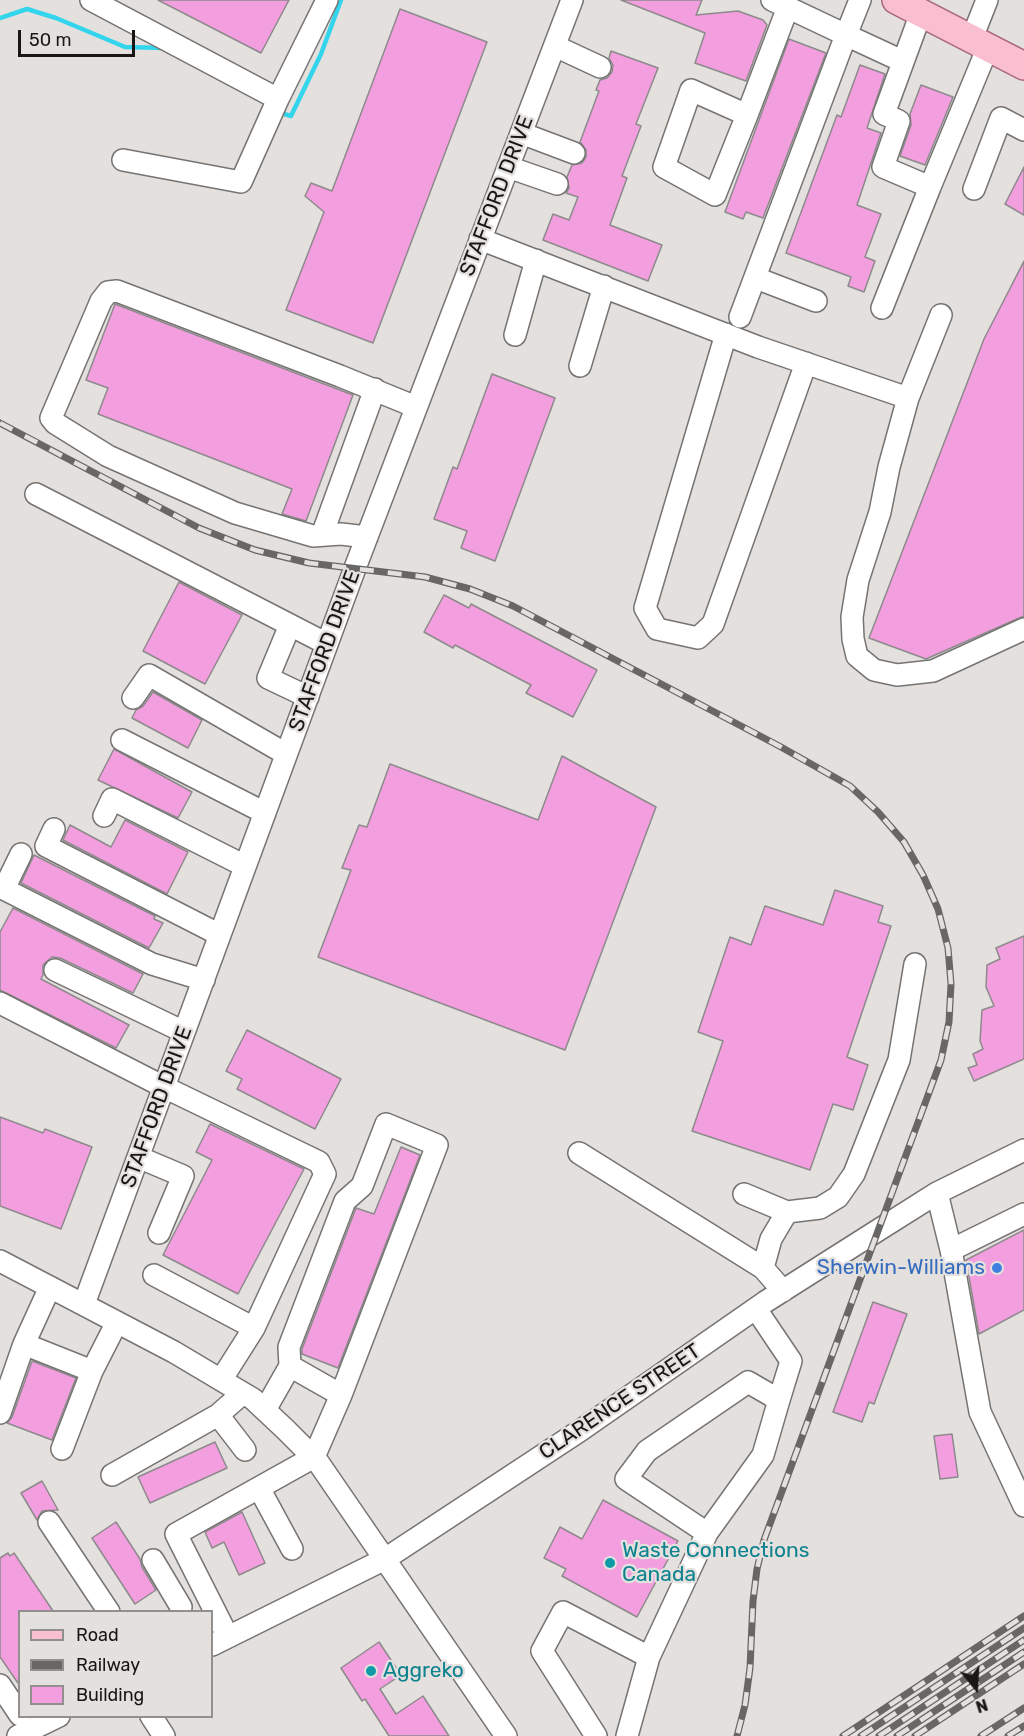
<!DOCTYPE html>
<html>
<head>
<meta charset="utf-8">
<style>
	body { margin:0 }
	#map { position:relative; width:1024px; height:1736px; overflow:hidden; background:#e3e0de; font-family:Rubik,sans-serif }
	canvas { display:block }
	.legend { position:absolute; left:18px; top:1610px; width:195px; height:108px; box-sizing:border-box; background:#e3e0de; border:2px solid #92908e; margin:0; padding:8px 10px; list-style:none; font-size:18px; color:#181716 }
	.legend li { display:flex; align-items:center; gap:12px; height:30px }
	.legend b { width:30px; border:2px solid #92908e }
	.north { position:absolute; left:946px; top:1658px; width:60px; height:60px; -webkit-text-stroke:4px #e3e0de; paint-order:stroke; rotate:162deg; font-size:16px; font-weight:700; line-height:24px; text-align:center; color:#181716 }
	.north::after { content:''; display:block; margin:auto; width:21px; height:27px; background:#181716; clip-path:polygon(50% 0,100% 100%,50% 72%,0 100%) }
	.scale { position:absolute; left:18px; top:30px; width:117px; height:27px; box-sizing:border-box; border:3px solid #181716; border-top:0; padding-left:8px; font-size:18px; line-height:21px; white-space:nowrap; color:#181716; -webkit-text-stroke:4px #e3e0de; paint-order:stroke }
</style>
</head>
<body>
<div id="map">
<canvas width="1024" height="1736"></canvas>
<ul class="legend">
<li><b style="height:8px;background:#f9becf"></b>Road</li>
<li><b style="height:8px;background:#696766"></b>Railway</li>
<li><b style="height:16px;background:#f39ede"></b>Building</li>
</ul>
<div class="north">N</div>
<div class="scale">50 m</div>
</div>
<script>
const c = document.querySelector('canvas').getContext('2d');
c.lineJoin = 'round';
const shape = rows => new Path2D(rows.map(r => 'M' + r).join(''));
function trace(path, color, width, dash) { c.strokeStyle = color; c.lineWidth = width; c.lineCap = dash ? 'butt' : 'round'; c.setLineDash(dash || []); c.stroke(path); }
function fill(path, color) { c.fillStyle = color; c.fill(path, 'evenodd'); }
function drawText(font, color, halo, rows, align = 'center') {
  c.font = font + ' Rubik,sans-serif'; c.lineWidth = 4.5; c.setLineDash([]); c.textBaseline = 'middle'; c.strokeStyle = halo; c.fillStyle = color; for (const [text, x, y, turn = 0] of rows) {
    c.save(); c.translate(x, y); c.rotate((+turn || 0) * Math.PI / 180); c.textAlign = isNaN(turn) ? turn : align; if (halo) c.strokeText(text, 0, 0); c.fillText(text, 0, 0); c.restore();
  }
}
trace(shape([
	[0,18,27,9,56,18,125,47,164,48],
	[281,113,291,116,321,54,341,0]
]), '#33d5ed', 4.5);
const building = shape([
	[158,0,289,0,261,53,158,0],
	[621,0,702,0,696,15,738,11,763,20,767,25,746,81,695,63,705,33,621,0],
	[400,9,487,42,373,343,286,310,324,212,305,196,311,183,332,191,400,9],
	[789,39,826,53,763,218,746,212,743,219,725,212,789,39],
	[611,51,658,68,636,124,641,126,622,176,627,178,610,225,662,245,648,281,543,240,553,214,569,220,578,197,566,193,569,188,567,177,572,165,582,163,586,157,586,150,580,142,599,91,596,90,600,80,607,78,612,72,613,65,609,58,611,51],
	[860,65,885,74,867,128,881,133,857,205,881,214,865,257,875,261,864,292,848,286,851,277,786,253,837,115,841,117,860,65],
	[921,85,953,97,925,165,900,156,911,125,910,114,921,85],
	[1024,167,1024,215,1005,204,1024,167],
	[1024,261,1024,616,926,659,869,638,984,339,1024,261],
	[115,304,353,395,306,521,282,514,292,489,98,414,108,388,86,380,115,304],
	[492,374,555,398,495,561,461,548,467,531,434,519,453,467,457,469,492,374],
	[179,582,242,615,205,684,143,651,179,582],
	[444,595,469,608,471,604,597,670,573,717,526,693,531,685,455,645,453,648,424,632,444,595],
	[153,692,202,720,188,748,132,718,136,710,143,706,153,692],
	[114,749,192,792,178,818,98,780,114,749],
	[562,756,656,807,565,1050,318,957,351,870,342,868,359,825,367,827,390,764,538,820,562,756],
	[125,820,188,852,167,894,63,840,70,825,111,847,125,820],
	[34,855,155,916,154,919,163,923,149,948,21,883,34,855],
	[835,890,883,906,878,922,891,926,847,1057,868,1065,853,1110,833,1104,810,1170,692,1131,723,1041,698,1032,730,937,751,945,765,906,823,925,835,890],
	[13,908,143,974,133,993,60,958,52,957,43,965,43,975,41,979,129,1025,116,1048,0,990,0,932,13,908],
	[1024,936,1024,1059,974,1081,968,1068,977,1065,973,1054,983,1049,980,1041,982,1010,994,1006,986,987,987,965,1000,959,996,948,1024,936],
	[247,1030,341,1079,315,1129,237,1089,242,1079,226,1071,247,1030],
	[0,1117,43,1133,45,1129,92,1147,61,1229,0,1206,0,1117],
	[210,1124,304,1169,238,1294,163,1255,212,1160,196,1152,210,1124],
	[401,1147,420,1155,338,1368,302,1354,302,1349,356,1208,374,1214,401,1147],
	[1024,1230,1024,1310,979,1334,966,1260,1024,1230],
	[873,1302,907,1314,874,1404,869,1402,862,1422,833,1412,873,1302],
	[32,1361,76,1378,52,1440,7,1423,12,1417,32,1361],
	[952,1434,958,1477,940,1479,934,1436,952,1434],
	[215,1442,227,1468,150,1503,138,1477,215,1442],
	[42,1481,58,1510,42,1511,37,1520,21,1493,42,1481],
	[603,1500,678,1541,637,1617,562,1576,566,1569,544,1558,560,1527,582,1539,603,1500],
	[242,1512,265,1563,239,1575,224,1542,212,1548,205,1532,242,1512],
	[116,1522,140,1559,142,1567,156,1590,135,1604,92,1538,116,1522],
	[8,1553,10,1556,14,1553,53,1611,20,1611,20,1686,0,1657,0,1558,8,1553],
	[379,1642,401,1675,380,1689,396,1714,423,1696,449,1736,389,1736,365,1699,362,1701,341,1668,379,1642]
]);
fill(building, '#f39ede');
trace(building, '#8d8a8c', 1.5);
const minor = shape([
	[91,0,278,99,327,0],
	[772,0,846,35,860,0],
	[921,13,884,114,899,121,883,167,930,187,988,47],
	[972,38,987,0],
	[555,46,600,67],
	[747,115,691,90,664,167,715,195,747,115,788,7],
	[521,133,574,153],
	[123,160,241,182,278,99],
	[508,167,557,184],
	[974,189,1001,118,1024,130],
	[480,239,758,347,908,398,941,315],
	[756,278,816,301],
	[882,308,930,187],
	[740,317,846,35,902,61],
	[726,334,645,608,657,629,698,638,713,624,806,363],
	[515,335,536,260],
	[580,366,604,286],
	[908,398,889,467,880,512,858,580,852,617,853,639,857,656,874,670,897,675,933,671,1024,629],
	[36,494,327,644],
	[322,535,375,389],
	[367,537,341,534,313,536,235,513,108,456,55,423,51,418,101,301,108,292,117,291,340,376,416,407],
	[290,625,268,678,308,697],
	[133,698,149,675,286,754],
	[122,740,265,813],
	[104,816,112,799,245,866],
	[54,829,46,846,220,935],
	[21,854,4,889,152,964,204,980],
	[55,970,184,1032],
	[0,1003,164,1087,319,1162,325,1174,254,1328,221,1380],
	[579,1153,763,1268],
	[138,1157,183,1176,159,1233],
	[937,1193,951,1250,980,1412,1024,1506],
	[744,1194,787,1212],
	[951,1250,1024,1214],
	[0,1261,174,1352,253,1399,285,1429,318,1462,506,1736],
	[154,1275,254,1328],
	[50,1287,24,1344,92,1371,117,1322],
	[783,1291,763,1268,771,1239,787,1212,820,1208,838,1197,854,1174,899,1060,915,964],
	[84,1304,355,568,572,0],
	[290,1366,341,1395],
	[0,1413,24,1344],
	[218,1415,245,1450],
	[62,1449,92,1371],
	[112,1475,218,1415,243,1393],
	[259,1488,292,1549],
	[49,1522,109,1612],
	[707,1533,626,1479,647,1451,748,1382,779,1400],
	[153,1560,181,1607],
	[228,1637,176,1534,314,1457,341,1395,437,1145,386,1124,362,1186,345,1201,289,1347,290,1366,265,1410],
	[212,1645,385,1559,581,1430,765,1302,880,1229,937,1193,1024,1150],
	[0,1685,20,1715],
	[151,1716,164,1736],
	[18,1736,59,1716],
	[596,1736,542,1651,563,1612,649,1657],
	[627,1736,649,1657,707,1533,763,1455,779,1400,791,1361,756,1309]
]);
const major = shape([
	[896,0,1024,66]
]);
trace(minor, '#767472', 24);
trace(major, '#a86879', 30);
trace(minor, '#fff', 21);
trace(major, '#f9becf', 27);
const rail = shape([
	[0,423,199,528,255,550,309,563,425,577,470,589,513,606,781,747,850,786,878,812,904,842,923,875,938,909,948,948,951,984,949,1022,941,1060,764,1540,757,1569,753,1601,750,1668,745,1705,737,1736],
	[843,1736,1024,1616],
	[861,1736,1024,1628],
	[879,1736,1024,1640],
	[897,1736,1024,1652],
	[915,1736,1024,1664],
	[981,1736,1024,1708],
	[1008,1736,1024,1726]
]);
trace(rail, '#696766', 7);
trace(rail, '#e3e0de', 4.5, [14]);
for (const [x, y, r, color] of [
	[997,1268,6,"#3f7fe0"],
	[610,1563,6,"#0f9aa8"],
	[371,1671,6,"#0f9aa8"]
]) { const dot = new Path2D(); dot.arc(x, y, r, 0, 2 * Math.PI); c.fillStyle = color; c.fill(dot); trace(dot, '#e3e0de', 2); }
drawText('21px', '#181716', '#e3e0de', [
	["STAFFORD DRIVE",497,196,-69],
	["STAFFORD DRIVE",325,651,-70],
	["STAFFORD DRIVE",157,1107,-70],
	["CLARENCE STREET",620,1402,-34]
]);
drawText('21px', '#366cbe', '#e3e0de', [
	["Sherwin-Williams",985,1268]
], 'right');
drawText('21px', '#0d838f', '#e3e0de', [
	["Waste Connections",622,1551],
	["Canada",622,1575],
	["Aggreko",383,1671]
], 'left');
</script>
</body>
</html>
